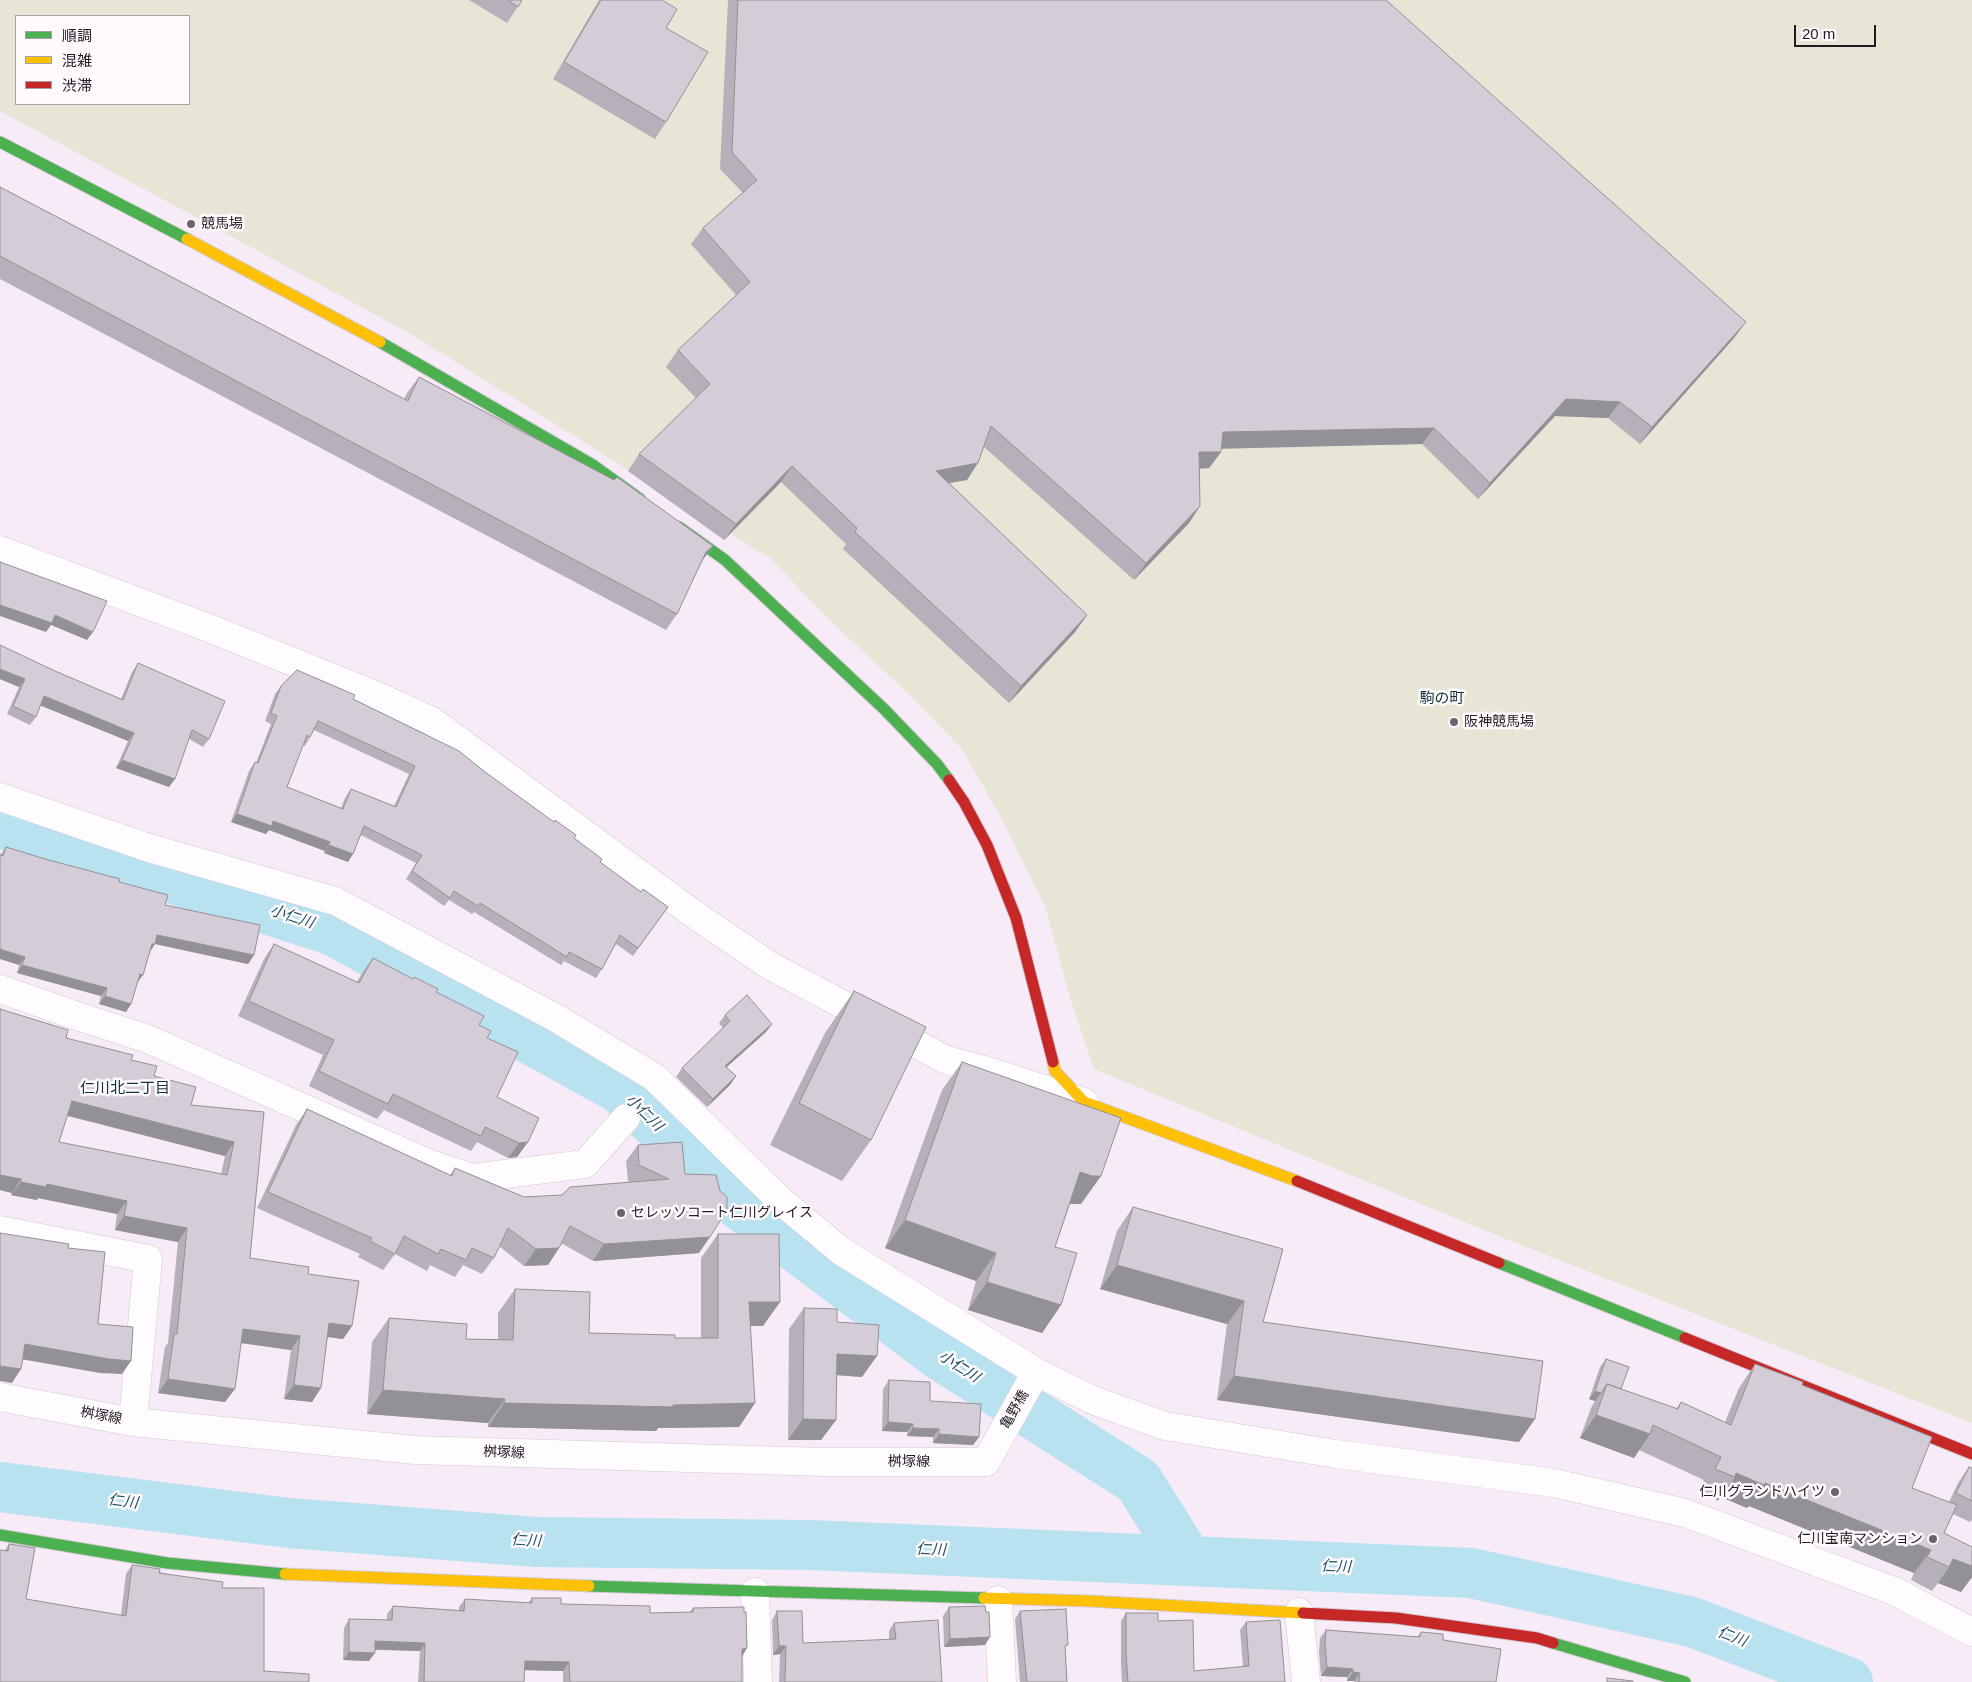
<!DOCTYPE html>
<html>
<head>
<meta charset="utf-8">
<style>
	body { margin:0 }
	#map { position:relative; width:1972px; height:1682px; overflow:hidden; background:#f6ebf7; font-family:Arial,"Noto Sans JP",sans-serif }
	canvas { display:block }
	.legend { position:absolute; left:15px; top:15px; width:175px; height:90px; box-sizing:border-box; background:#fefafe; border:1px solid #a6a0a6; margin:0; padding:6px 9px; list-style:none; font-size:15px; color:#211a22 }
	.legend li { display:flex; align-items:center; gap:10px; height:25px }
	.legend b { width:25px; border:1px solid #a6a0a6 }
	.scale { position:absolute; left:1794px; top:25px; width:82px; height:22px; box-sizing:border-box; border:2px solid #211a22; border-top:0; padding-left:6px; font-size:15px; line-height:18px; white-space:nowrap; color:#211a22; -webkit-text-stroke:4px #fefafe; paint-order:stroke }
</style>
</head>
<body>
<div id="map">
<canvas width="1972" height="1682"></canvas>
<ul class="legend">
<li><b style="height:6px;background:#4caf50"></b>順調</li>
<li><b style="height:6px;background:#ffc107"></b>混雑</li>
<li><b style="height:6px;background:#c62828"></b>渋滞</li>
</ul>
<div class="scale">20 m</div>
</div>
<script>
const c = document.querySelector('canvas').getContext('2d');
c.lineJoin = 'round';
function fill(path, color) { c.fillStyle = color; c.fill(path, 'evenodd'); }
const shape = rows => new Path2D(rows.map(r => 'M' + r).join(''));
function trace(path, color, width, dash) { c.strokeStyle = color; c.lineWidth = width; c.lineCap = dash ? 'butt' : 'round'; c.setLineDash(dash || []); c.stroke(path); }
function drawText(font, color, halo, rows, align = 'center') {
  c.font = font + ' Arial,"Noto Sans JP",sans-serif'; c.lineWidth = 5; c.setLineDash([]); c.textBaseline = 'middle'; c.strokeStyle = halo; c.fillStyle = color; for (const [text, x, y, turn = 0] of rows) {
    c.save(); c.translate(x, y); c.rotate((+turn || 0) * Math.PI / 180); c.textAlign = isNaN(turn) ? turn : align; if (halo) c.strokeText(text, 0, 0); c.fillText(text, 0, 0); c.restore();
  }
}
fill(shape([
	[0,0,1972,0,1972,1423,1506,1239,1094,1069,1071,1001,1045,906,1002,819,962,749,911,696,826,617,771,559,411,334,0,111],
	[16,16,189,16,189,104,16,104]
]), '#e7e5d5');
trace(shape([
	[0,823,334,931,619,1088,741,1206,941,1356,1138,1481,1188,1561],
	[0,1487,289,1523,537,1542,810,1545,1471,1573,1692,1622,1848,1682]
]), '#b8e2f0', 50);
const street = shape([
	[0,550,209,628,375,695,432,721,688,910,767,964,946,1060,985,1070,1084,1102],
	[0,797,149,848,335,901,556,1018,654,1077,781,1201,841,1251,1036,1372,1095,1401,1165,1426,1336,1454,1554,1483,1685,1513,1894,1591,1972,1632],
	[0,989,77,1016,148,1039,430,1164,473,1178,585,1164,626,1118],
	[0,1230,148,1259,133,1422],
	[0,1397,133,1422,415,1450,824,1462,986,1462,1036,1372],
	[755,1592,758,1682],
	[998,1600,1002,1682],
	[1299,1612,1306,1682]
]);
const fast = shape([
	[0,142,187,239],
	[380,342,593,465,640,499],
	[679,527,725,560,884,709,937,764,949,780],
	[1499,1263,1685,1338],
	[0,1535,167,1563,285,1574],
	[589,1586,984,1598],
	[1553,1643,1685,1682]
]);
const slow = shape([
	[187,239,380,342],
	[1053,1062,1055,1071,1084,1102,1297,1181],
	[285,1574,589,1586],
	[984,1598,1089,1601,1303,1613]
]);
const jam = shape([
	[949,780,964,802,987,845,1016,918,1053,1062],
	[1297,1181,1499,1263],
	[1685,1338,1972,1454],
	[1303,1613,1396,1618,1537,1638,1553,1643]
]);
trace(street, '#d3c9d3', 29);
trace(fast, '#d3c9d3', 13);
trace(slow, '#d3c9d3', 13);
trace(jam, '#d3c9d3', 13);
trace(street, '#fefcfe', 28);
trace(fast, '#4caf50', 11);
trace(slow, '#ffc107', 11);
trace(jam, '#c62828', 11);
fill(shape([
	[469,0,522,0,507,23],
	[599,0,662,0,666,28,666,122,655,139,553,79],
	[728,0,1386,0,1734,338,1640,444,1608,418,1555,416,1478,499,1422,444,1221,448,1221,452,1209,468,1199,469,1200,506,1189,523,1134,580,984,447,967,480,949,483,1087,615,1075,632,1009,703,843,549,846,544,781,482,724,540,628,471,639,454,696,398,666,367,678,350,736,295,691,244,703,228,743,193,720,169],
	[0,187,404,399,407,393,419,377,713,546,702,561,677,614,666,630,0,279],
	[138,663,209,739,203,747,189,739,169,787,116,768,128,741,41,705,36,717,30,725,7,714,19,687,0,679,55,671,121,699,132,672],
	[281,686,353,699,485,772,574,838,600,862,641,892,668,907,633,956,616,944,602,969,596,978,564,961,561,965,474,912,472,914,449,900,444,906,406,879,416,863,361,835,348,862,324,853,325,851,269,830,266,834,231,822,249,771,255,762,256,763,271,724,265,721,275,694],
	[314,730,409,774,394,806,351,789,345,798,341,808,287,787,303,745,305,746,310,737],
	[6,847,119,882,165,905,254,955,248,964,155,944,150,951,137,983,131,1004,126,1012,99,1004,101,996,17,973,19,965,0,855],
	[274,944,357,982,362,973,373,958,436,992,479,1025,487,1038,497,1097,528,1142,517,1157,508,1158,477,1142,471,1151,384,1110,377,1119,309,1086,323,1055,238,1016,264,959],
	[854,991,871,1140,842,1181,770,1145,825,1033],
	[0,1009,66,1038,131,1060,154,1076,191,1105,264,1112,250,1258,308,1274,352,1326,343,1339,328,1337,312,1402,284,1399,291,1350,241,1343,225,1402,158,1393,165,1347,168,1343,178,1242,115,1230,117,1214,38,1198,37,1200,11,1195,12,1193,0,1190],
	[67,1116,225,1156,221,1174,59,1142],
	[725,1015,772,1024,766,1032,726,1067,736,1076,730,1085,707,1107,676,1077,682,1068,723,1028,719,1023],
	[962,1062,1081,1204,1070,1204,1055,1247,1061,1305,1042,1333,968,1310,976,1281,885,1248,942,1090],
	[307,1109,450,1175,455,1168,524,1197,562,1195,630,1182,628,1181,626,1161,638,1145,685,1174,699,1253,593,1261,561,1243,559,1248,548,1265,524,1266,499,1246,494,1258,482,1274,463,1265,455,1277,430,1265,427,1271,395,1254,383,1270,358,1257,360,1254,257,1208,296,1125],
	[1133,1207,1283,1249,1263,1322,1519,1442,1217,1400,1227,1324,1100,1289,1117,1231],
	[718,1234,763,1326,750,1326,755,1403,739,1427,658,1428,656,1431,488,1427,488,1423,367,1414,372,1342,389,1318,466,1339,498,1339,498,1313,515,1289,589,1333,675,1338,701,1338,701,1258],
	[804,1308,837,1322,862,1377,836,1375,836,1420,821,1440,788,1440,789,1329],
	[1606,1359,1621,1389,1676,1409,1681,1402,1725,1422,1739,1388,1755,1364,1802,1385,1912,1488,1949,1502,1958,1483,1969,1467,1972,1468,1972,1520,1970,1522,1953,1514,1944,1533,1972,1547,1972,1577,1961,1592,1938,1583,1932,1591,1911,1580,1914,1573,1749,1506,1747,1508,1721,1497,1718,1501,1699,1492,1704,1480,1639,1450,1634,1458,1580,1438,1591,1408,1595,1401,1589,1399,1600,1367],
	[889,1380,930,1401,979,1437,973,1445,933,1443,933,1437,907,1436,907,1432,882,1431,883,1389],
	[9,1544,26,1599,121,1615,126,1574,132,1565,222,1588,264,1671,0,1682,5,1550],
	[532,1598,561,1604,650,1613,690,1612,693,1608,742,1657,742,1682,563,1682,563,1671,524,1670,524,1682,418,1682,420,1651,375,1650,369,1661,343,1660,344,1628,349,1619,387,1620,387,1614,393,1606,459,1610,459,1607,465,1599,528,1603],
	[949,1607,985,1645,944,1647,943,1616],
	[777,1611,803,1643,889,1640,889,1631,894,1623,942,1682,779,1682,780,1654,773,1655,772,1620],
	[1020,1611,1065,1649,1067,1682,1020,1682,1015,1619],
	[1126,1613,1158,1621,1194,1671,1243,1666,1240,1630,1246,1622,1285,1682,1122,1682,1121,1663,1121,1621],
	[1326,1630,1417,1637,1421,1632,1443,1640,1496,1682,1354,1682,1354,1681,1347,1681,1347,1677,1321,1676,1319,1652,1320,1638]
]), '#b6b0ba');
fill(shape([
	[1746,322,1734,338,1640,444,1652,427],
	[1566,399,1620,402,1608,418,1555,416,1478,499,1490,483],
	[1434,428,1422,444,1212,449,1223,432],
	[1199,452,1221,452,1209,468,1187,469],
	[978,463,967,480,924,487,936,471],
	[792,466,781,482,724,540,736,524],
	[1200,506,1189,523,1134,580,1146,563],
	[713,546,701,562,706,552],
	[0,605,55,615,93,632,87,640,51,625,46,632,0,616],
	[1087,615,1075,632,1009,703,1021,686],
	[0,669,25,679,19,687,0,679],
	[44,696,134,733,128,741,39,705],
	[122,760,175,779,169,787,116,768],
	[237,814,273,821,330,842,325,851,269,830,266,834,231,822],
	[329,845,353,854,348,862,324,853],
	[157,935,254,955,248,964,155,944,149,953,151,944],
	[0,949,25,957,19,965,0,959],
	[22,965,107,988,101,996,17,973],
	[140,974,143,975,137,983],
	[105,996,131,1004,126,1012,99,1004],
	[772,1024,766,1032,719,1074,725,1066],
	[736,1076,730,1085,707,1107,713,1099],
	[72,1101,234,1142,225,1156,62,1114],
	[528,1142,517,1157,508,1158,519,1143],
	[1080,1172,1101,1176,1081,1204,1072,1204,1061,1200],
	[0,1175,21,1179,12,1193,0,1190],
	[21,1182,47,1184,127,1201,117,1214,38,1198,37,1200,11,1195],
	[124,1216,187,1228,178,1242,115,1230],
	[905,1220,996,1253,976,1281,885,1248],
	[710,1237,699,1253,593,1261,604,1244],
	[559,1248,548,1265,524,1266,536,1249],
	[1117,1265,1244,1301,1227,1324,1100,1289],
	[987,1282,1061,1305,1042,1333,968,1310],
	[749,1302,780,1302,763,1326,732,1326],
	[329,1323,352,1326,343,1339,320,1336],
	[243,1329,300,1336,291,1350,234,1342],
	[25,1344,131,1361,122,1374,100,1373,15,1358],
	[837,1354,877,1356,862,1377,822,1374],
	[0,1366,21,1369,12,1383,0,1381],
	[1234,1376,1535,1419,1519,1442,1217,1400],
	[168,1379,235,1389,225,1402,158,1393],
	[294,1385,321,1388,312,1402,284,1399],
	[383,1390,505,1399,488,1423,367,1414],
	[1595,1391,1601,1393,1595,1401,1589,1399],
	[504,1403,673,1405,755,1403,739,1427,658,1428,656,1431,488,1427],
	[1596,1415,1650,1434,1634,1458,1580,1438],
	[803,1419,836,1420,821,1440,788,1440],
	[888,1422,913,1424,907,1432,882,1431],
	[913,1428,939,1429,933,1437,907,1436],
	[939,1434,979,1437,973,1445,933,1443],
	[1736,1473,1765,1483,1931,1550,1914,1573,1749,1506,1747,1508,1721,1497,1735,1477],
	[1953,1559,1972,1566,1972,1577,1961,1592,1938,1583,1949,1567],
	[990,1637,985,1645,944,1647,950,1639],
	[375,1641,425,1643,420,1651,369,1649],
	[779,1646,786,1646,780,1654,773,1655],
	[747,1648,742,1657,742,1649],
	[349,1652,375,1653,369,1661,343,1660],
	[525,1661,569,1662,563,1671,519,1670],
	[1327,1667,1353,1669,1347,1677,1321,1676],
	[1353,1672,1360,1673,1354,1681,1347,1681]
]), '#949097');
const building = shape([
	[508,0,522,0,518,7,508,0],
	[601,0,662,0,677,9,666,28,708,52,666,122,564,62,601,0],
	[738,0,1386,0,1746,322,1652,427,1620,402,1566,399,1490,483,1434,428,1223,432,1221,452,1199,452,1200,506,1146,563,991,426,978,463,936,471,1087,615,1021,686,855,532,857,528,792,466,736,524,639,454,710,384,678,350,750,282,703,228,757,180,732,152,738,0],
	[0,187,408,401,419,377,614,480,617,477,713,546,706,552,677,614,0,256,0,187],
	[0,562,107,601,93,632,55,615,52,623,0,605,0,562],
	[0,645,55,671,123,700,138,663,225,701,209,739,192,730,175,779,122,760,134,733,44,696,36,717,13,706,25,679,0,669,0,645],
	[297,670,355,695,353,699,459,751,485,772,554,822,555,820,576,835,574,838,602,859,600,862,641,892,643,889,668,907,638,948,620,935,602,969,569,952,567,957,480,903,478,906,454,891,450,898,412,871,422,855,364,826,353,854,329,845,330,842,273,821,272,826,237,814,255,762,258,763,277,716,271,713,281,686,297,670],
	[318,721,415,766,396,807,351,789,343,809,287,787,307,735,310,737,318,721],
	[6,847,45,859,120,879,119,882,168,895,165,905,260,925,254,955,157,935,155,944,152,944,143,975,140,974,131,1004,105,996,107,988,22,965,25,957,0,949,0,855,3,856,6,847],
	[274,944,359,983,373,958,413,979,414,977,438,989,436,992,484,1016,479,1025,491,1031,487,1038,518,1052,497,1097,539,1118,528,1142,519,1143,485,1127,481,1136,393,1094,388,1104,319,1071,334,1040,249,1001,274,944],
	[854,991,926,1027,871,1140,799,1103,854,991],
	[747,995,772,1024,725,1066,736,1076,713,1099,682,1068,730,1021,725,1015,747,995],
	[0,1009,68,1030,66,1038,133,1055,131,1060,157,1066,154,1076,196,1087,191,1105,264,1112,250,1258,309,1267,308,1274,359,1281,352,1326,329,1323,321,1388,294,1385,300,1336,243,1329,235,1389,168,1379,174,1334,177,1334,187,1228,124,1216,127,1201,47,1184,46,1187,21,1182,21,1179,0,1175,0,1009],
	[72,1101,234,1142,227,1175,59,1142,72,1101],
	[962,1062,1121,1118,1101,1176,1092,1176,1080,1172,1055,1247,1077,1253,1061,1305,987,1282,996,1253,905,1220,962,1062],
	[307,1109,452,1176,455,1168,524,1197,562,1195,570,1187,669,1179,639,1165,638,1145,682,1142,685,1174,716,1175,720,1191,727,1197,727,1210,710,1237,604,1244,570,1226,559,1248,536,1249,508,1228,494,1258,472,1248,466,1260,441,1249,438,1254,404,1236,395,1254,370,1241,372,1238,268,1192,307,1109],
	[1133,1207,1283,1249,1263,1322,1543,1361,1535,1419,1234,1376,1244,1301,1117,1265,1133,1207],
	[0,1233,69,1244,68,1248,105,1252,98,1324,133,1327,131,1361,109,1359,25,1344,21,1369,0,1366,0,1233],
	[718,1234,779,1234,780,1302,749,1302,755,1403,673,1405,673,1407,504,1403,505,1399,383,1390,389,1318,467,1324,466,1339,513,1340,515,1289,590,1292,589,1333,675,1335,675,1338,718,1338,718,1234],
	[804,1308,837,1309,837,1322,879,1325,877,1356,837,1354,836,1420,803,1419,804,1308],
	[1606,1359,1629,1367,1621,1389,1607,1384,1601,1393,1595,1391,1606,1359],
	[1755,1364,1803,1382,1802,1385,1932,1437,1912,1488,1957,1505,1944,1533,1972,1547,1972,1566,1953,1559,1949,1567,1927,1557,1931,1550,1765,1483,1764,1485,1736,1473,1735,1477,1715,1469,1721,1457,1653,1425,1650,1434,1596,1415,1607,1384,1678,1409,1681,1402,1731,1425,1755,1364],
	[889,1380,930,1382,930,1401,981,1404,979,1437,939,1434,939,1429,913,1428,913,1424,888,1422,889,1380],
	[1969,1467,1972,1468,1972,1501,1956,1493,1969,1467],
	[9,1544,35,1548,26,1599,126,1616,132,1565,160,1569,159,1573,223,1582,222,1588,264,1588,264,1671,309,1674,309,1682,0,1682,0,1550,8,1551,9,1544],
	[532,1598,561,1598,561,1604,650,1606,650,1613,693,1612,693,1608,744,1607,744,1612,746,1612,747,1648,742,1649,742,1682,570,1682,569,1662,525,1661,524,1682,424,1682,425,1643,375,1641,375,1653,349,1652,349,1619,392,1620,393,1606,464,1611,465,1599,532,1603,532,1598],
	[985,1606,986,1612,989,1612,990,1637,950,1639,949,1607,985,1606],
	[1066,1609,1068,1645,1065,1646,1067,1682,1027,1682,1020,1611,1066,1609],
	[777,1611,802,1611,803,1643,896,1639,894,1623,938,1620,942,1682,785,1682,786,1646,779,1646,777,1611],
	[1126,1613,1158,1613,1158,1621,1193,1620,1194,1671,1249,1666,1246,1622,1280,1620,1285,1682,1128,1682,1126,1654,1126,1613],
	[1326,1630,1420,1637,1421,1632,1443,1634,1443,1640,1501,1649,1496,1682,1359,1682,1360,1673,1353,1672,1353,1669,1327,1667,1325,1644,1326,1630],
	[1607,1678,1633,1681,1633,1682,1607,1682,1607,1678]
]);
fill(building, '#d4cdd8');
trace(building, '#949097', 1);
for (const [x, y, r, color] of [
	[191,224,5,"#6c636d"],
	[1454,722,5,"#6c636d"],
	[621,1213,5,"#6c636d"],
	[1835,1492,5,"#6c636d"],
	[1933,1539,5,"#6c636d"]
]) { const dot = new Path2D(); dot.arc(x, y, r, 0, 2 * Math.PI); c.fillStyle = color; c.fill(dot); trace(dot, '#fefafe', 2); }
drawText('14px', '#211a22', '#fefafe', [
	["競馬場",201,224],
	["阪神競馬場",1464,722],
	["セレッソコート仁川グレイス",631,1213],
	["仁川グランドハイツ",1825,1492,"right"],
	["仁川宝南マンション",1923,1539,"right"]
], 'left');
drawText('14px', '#211a22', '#fefafe', [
	["亀野橋",1015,1410,-60],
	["桝塚線",101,1416,11],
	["桝塚線",504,1453,2],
	["桝塚線",909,1462]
]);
drawText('15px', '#113239', '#fefafe', [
	["駒の町",1442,699],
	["仁川北二丁目",125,1089]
]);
drawText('italic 15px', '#1a515c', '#fefafe', [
	["小仁川",292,917,18],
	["小仁川",644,1113,44],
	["小仁川",959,1367,33],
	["仁川",123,1502,7],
	["仁川",526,1541,3],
	["仁川",931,1550,2],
	["仁川",1336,1567,2],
	["仁川",1732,1637,21]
]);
</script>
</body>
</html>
